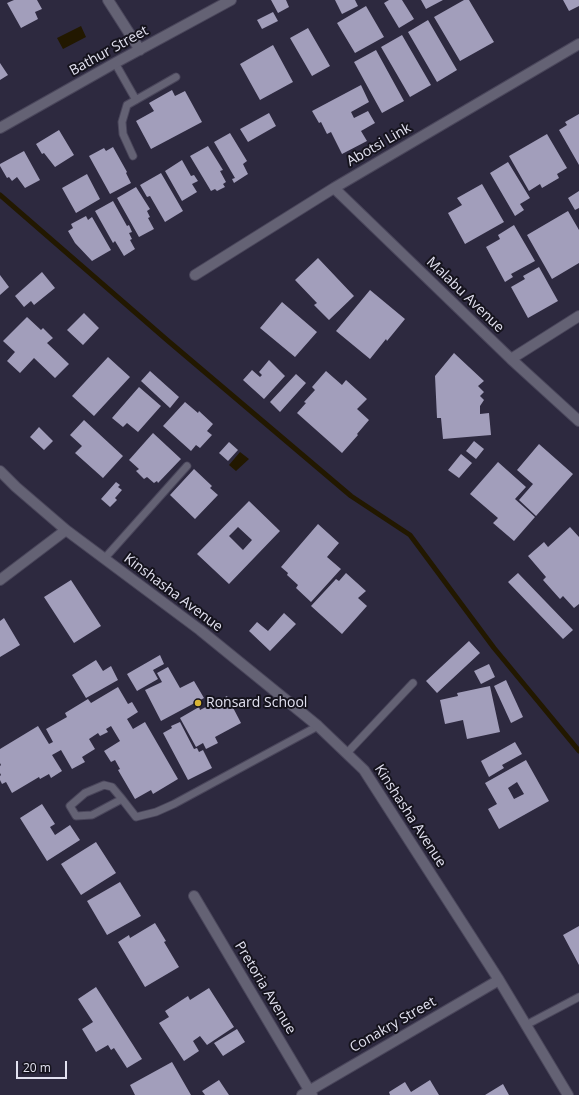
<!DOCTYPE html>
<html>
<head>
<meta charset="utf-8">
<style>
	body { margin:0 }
	#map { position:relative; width:579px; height:1095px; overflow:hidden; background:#2d293f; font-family:"Open Sans",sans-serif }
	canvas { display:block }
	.scale { position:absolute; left:16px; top:1061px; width:51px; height:18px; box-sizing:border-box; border:2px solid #e2e1f0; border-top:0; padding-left:5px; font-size:12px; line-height:14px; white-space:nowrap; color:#e2e1f0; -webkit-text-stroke:3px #15131d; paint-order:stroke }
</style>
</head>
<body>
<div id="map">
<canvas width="579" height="1095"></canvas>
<div class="scale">20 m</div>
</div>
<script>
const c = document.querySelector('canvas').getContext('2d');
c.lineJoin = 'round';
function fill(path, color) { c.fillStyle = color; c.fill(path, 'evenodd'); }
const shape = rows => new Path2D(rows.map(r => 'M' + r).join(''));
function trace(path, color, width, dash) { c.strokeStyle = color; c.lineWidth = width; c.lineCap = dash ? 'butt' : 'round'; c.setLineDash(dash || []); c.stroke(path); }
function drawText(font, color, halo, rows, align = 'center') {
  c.font = font + ' "Open Sans",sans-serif'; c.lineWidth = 4; c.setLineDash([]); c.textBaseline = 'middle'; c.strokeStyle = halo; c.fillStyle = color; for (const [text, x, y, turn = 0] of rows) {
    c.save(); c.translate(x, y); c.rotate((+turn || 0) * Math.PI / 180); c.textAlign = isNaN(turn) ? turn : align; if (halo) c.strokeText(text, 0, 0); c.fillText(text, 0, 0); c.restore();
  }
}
fill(shape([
	[81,26,86,37,63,49,57,38],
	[240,452,249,459,236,471,229,465]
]), '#221800');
trace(shape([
	[0,195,167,340,351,496,410,535,494,648,579,751]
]), '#221800', 5);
fill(shape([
	[14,0,37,0,42,9,35,12,38,19,21,28,7,3],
	[271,0,286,0,289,7,278,13],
	[335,0,355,0,358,6,342,14],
	[389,0,402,0,414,19,399,28,384,3],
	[421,0,443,0,426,9],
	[464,0,469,0,494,42,460,61,434,17],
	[563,0,579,0,579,6,569,11],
	[366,6,384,37,355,53,337,23],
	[273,12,278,21,262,29,257,20],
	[428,20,457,70,437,82,408,32],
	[308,28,330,66,312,76,290,38],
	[402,35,431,85,410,97,381,47],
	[273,45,293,82,260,100,240,64],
	[376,50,404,101,382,113,354,62],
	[0,63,8,75,0,80],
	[361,85,369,102,351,112,354,118,368,111,375,123,361,131,367,141,342,154,331,132,327,134,321,122,319,123,312,111],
	[172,90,175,96,185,91,202,122,151,149,136,121,154,111,149,103],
	[269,113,276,126,248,142,240,129],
	[579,114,579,165,559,130,567,125,565,122],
	[59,130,74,155,55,167,44,153,42,154,36,144],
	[230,133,247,161,243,164,248,174,234,183,232,179,235,178,214,142],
	[547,134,567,168,557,174,559,178,542,188,540,184,529,191,509,156],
	[208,146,223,170,220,171,226,182,223,184,225,187,217,191,215,189,211,191,190,156],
	[113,147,127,172,126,173,131,183,110,194,89,156,104,148,106,151],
	[24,151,40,180,25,188,17,177,12,181,9,177,7,178,0,166,0,164],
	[182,160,191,176,194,175,198,181,192,184,197,192,182,201,165,171],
	[508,162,530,198,520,204,524,210,515,216,490,173],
	[161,173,183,211,165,222,150,196,147,197,140,185],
	[87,174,100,199,76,213,62,188],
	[482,184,504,222,465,244,448,213,462,205,457,198],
	[136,187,150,209,147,211,150,217,148,218,154,229,139,237,117,198],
	[579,191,579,208,575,210,568,198],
	[113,201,127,226,129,225,132,232,129,233,132,239,130,240,135,249,124,256,115,241,113,243,95,211],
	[568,211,579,230,579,263,552,279,527,235],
	[86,216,88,220,92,217,111,250,92,261,75,243,68,231,73,228,71,224],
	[514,225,535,261,511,274,513,277,505,282,486,247,500,239,498,235],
	[318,258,354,296,329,320,314,305,317,303,295,280],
	[539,267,558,301,528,318,511,287,525,279,523,276],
	[42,272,55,288,34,305,31,301,24,307,15,296],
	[0,275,9,287,0,295],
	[370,290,405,319,387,341,386,339,370,359,336,331],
	[282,302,317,332,295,357,260,328],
	[84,313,99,328,83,345,67,330],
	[27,317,41,330,43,328,53,338,47,343,69,364,55,378,34,358,20,373,7,361,15,352,3,341],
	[454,353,484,381,478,386,484,392,480,396,484,400,480,406,480,414,489,413,491,435,443,439,441,418,437,418,435,376],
	[108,357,130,377,94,416,72,396],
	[269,360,285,376,264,399,243,380,252,370,260,377,262,375,259,372],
	[150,371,179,397,170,408,141,381],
	[326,371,342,385,346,380,367,399,357,409,369,420,357,434,358,435,342,453,297,413,306,403,304,402,315,390,312,387],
	[296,374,306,383,280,412,270,402],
	[139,387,161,406,138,432,127,423,123,427,112,418],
	[185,402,198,413,199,411,213,424,207,431,212,435,200,448,196,445,191,451,163,426],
	[84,420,123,456,103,478,75,453,82,446,70,435],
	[39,427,53,441,44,450,30,437],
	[153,433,181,459,158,483,157,481,154,483,147,477,144,479,136,471,139,469,129,460],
	[474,441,484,449,476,459,466,451],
	[229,442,238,450,228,461,219,453],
	[539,444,573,474,536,516,519,500,533,484,517,470],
	[461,454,472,463,459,478,448,470],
	[498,462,526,487,515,499,535,517,514,541,493,523,498,518,470,494],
	[194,469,212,486,210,488,218,495,195,519,170,495],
	[116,482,120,485,118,487,122,490,115,498,117,500,110,507,101,499],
	[249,501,280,531,229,584,197,554],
	[238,527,252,540,243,550,229,536],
	[318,524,339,543,327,557,341,569,311,602,296,588,298,585,287,575,288,573,281,567],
	[570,527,579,537,579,604,574,608,563,596,560,599,543,580,546,577,528,556,544,542,548,547],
	[346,573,366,591,358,598,367,606,342,634,311,606,336,579,339,581],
	[518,573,573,630,563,639,508,582],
	[71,580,101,626,74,643,44,597],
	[284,613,296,624,270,651,249,631,257,622,268,631],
	[4,618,20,645,0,657,0,621],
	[469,641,480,653,437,693,426,681],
	[160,655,164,664,153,670,158,679,137,691,127,674],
	[96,660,103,671,111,666,118,680,86,698,72,675],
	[489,664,495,677,481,684,474,671],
	[168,667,180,688,194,681,204,698,161,721,145,690,162,682,157,673],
	[506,680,523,717,511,723,494,686],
	[490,686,500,732,467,739,463,720,445,724,440,700,458,696,457,693],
	[118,687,128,704,132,702,138,712,127,719,133,729,145,722,178,779,153,794,151,790,135,799,118,770,120,769,115,760,111,762,104,751,120,741,111,726,106,729,108,732,100,736,98,733,89,739,95,749,82,757,85,762,72,769,61,750,52,755,62,771,51,778,49,774,40,779,39,777,12,793,6,782,2,784,0,780,0,776,1,775,0,773,0,766,1,765,0,763,0,749,38,726,49,744,53,742,46,729,67,717,65,713,88,699,91,703],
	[227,696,241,723,215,737,218,743,206,749,203,743,196,747,180,718,199,707,200,710],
	[180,722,194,749,197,748,199,752,203,750,212,768,188,780,163,733,172,728,171,726],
	[515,742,522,754,502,765,504,768,489,777,481,761],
	[526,760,549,801,499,829,488,809,497,804,485,783],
	[517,782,524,794,514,799,508,788],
	[42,804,55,824,50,827,55,835,70,825,80,840,47,861,20,818],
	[96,842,116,873,81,895,61,864],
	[120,882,141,916,107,935,87,901],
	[155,923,166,941,164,942,179,967,145,987,118,942,129,935,130,938],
	[579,926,579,965,563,935],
	[96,987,142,1059,127,1068,114,1048,111,1050,108,1045,96,1052,82,1029,93,1022,78,999],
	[209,988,234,1027,207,1045,200,1036,193,1041,199,1051,184,1061,159,1023,169,1017,165,1011,188,996,190,1000],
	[237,1029,245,1042,223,1056,214,1043],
	[172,1062,191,1095,135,1095,130,1085],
	[219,1080,229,1095,205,1095,202,1091],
	[430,1080,439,1095,390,1095,389,1092,405,1082,411,1092],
	[503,1084,509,1095,485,1095]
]), '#a29ebb');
const service = shape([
	[115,63,136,100],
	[133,156,123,134,122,122,127,105,176,77],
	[104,559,187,466],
	[347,753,413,683],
	[122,799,92,815,76,816,70,806,85,793,104,785,112,787,122,799,136,817,156,812,174,804,318,726],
	[526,1025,579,997]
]);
const minor = shape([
	[108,0,140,50],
	[0,128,115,63,231,0],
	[334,188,511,359,579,421],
	[195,275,334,188,579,44],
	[511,359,579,316],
	[0,471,16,487,66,530,200,630,318,726,364,770,499,980,568,1095],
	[0,580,66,530],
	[194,896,312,1095],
	[302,1095,499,980]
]);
trace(service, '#4a465b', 9);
trace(minor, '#4a465b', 12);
trace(service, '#646274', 7);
trace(minor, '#646274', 10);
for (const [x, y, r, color] of [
	[198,703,4,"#d8b434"]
]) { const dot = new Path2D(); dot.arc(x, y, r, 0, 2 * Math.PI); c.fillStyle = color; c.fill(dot); trace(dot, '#15131d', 1.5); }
drawText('14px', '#e2e1f0', '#15131d', [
	["Bathur Street",109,51,-29],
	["Abotsi Link",379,145,-30],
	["Malabu Avenue",465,295,44],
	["Kinshasha Avenue",173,593,37],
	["Kinshasha Avenue",410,816,57],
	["Pretoria Avenue",265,988,59],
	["Conakry Street",393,1025,-30]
]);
drawText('14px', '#e2e1f0', '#15131d', [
	["Ronsard School",206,703]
], 'left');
</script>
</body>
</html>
